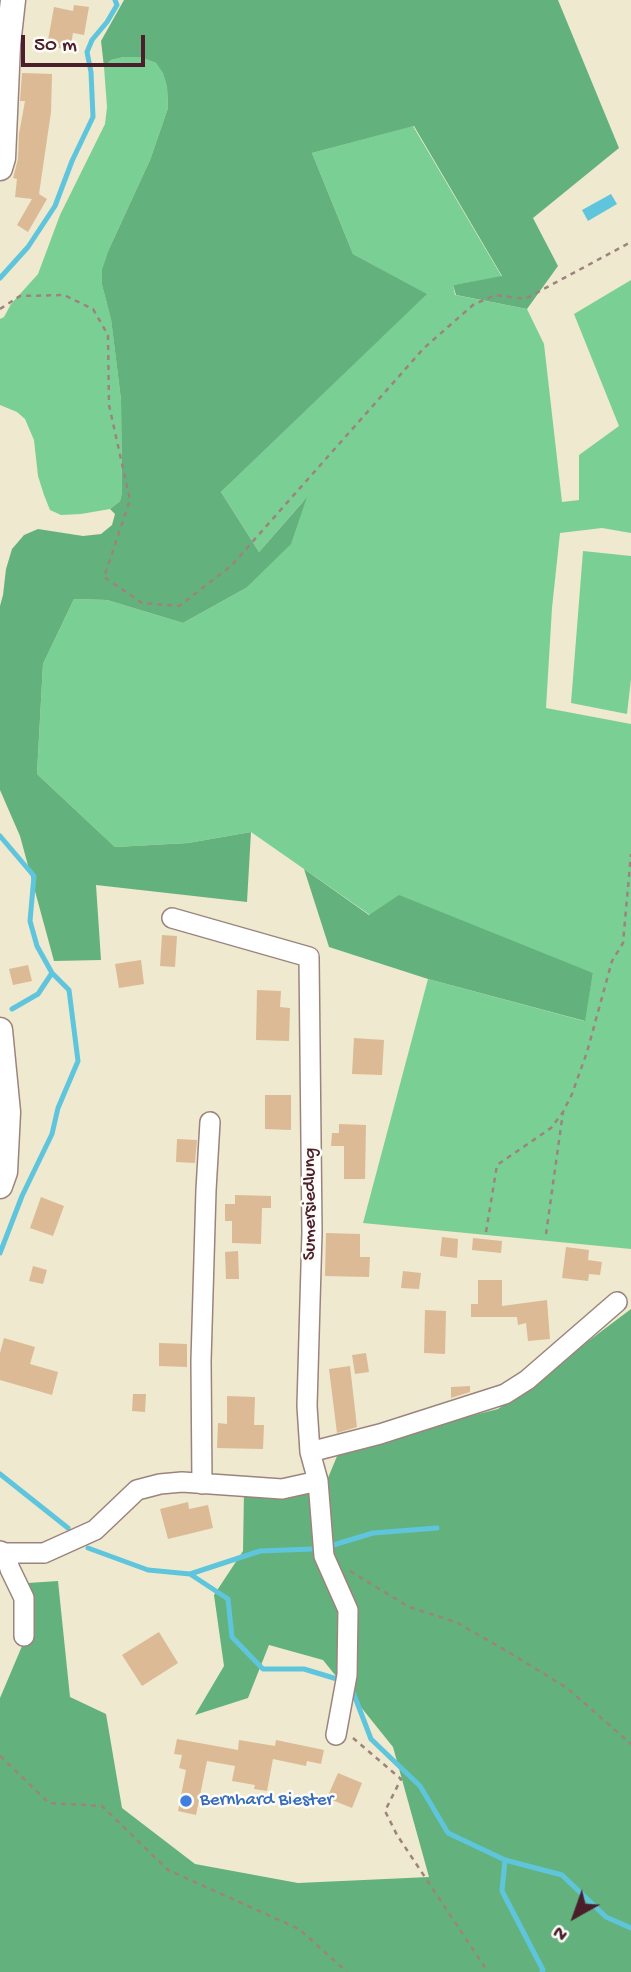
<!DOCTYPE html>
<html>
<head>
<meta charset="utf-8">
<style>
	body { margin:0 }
	#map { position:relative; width:631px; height:1972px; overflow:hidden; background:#efe9cf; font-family:"Gochi Hand",sans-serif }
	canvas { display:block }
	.north { position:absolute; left:540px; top:1881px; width:70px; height:70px; -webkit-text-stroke:5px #fdfcf7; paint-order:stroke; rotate:220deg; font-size:19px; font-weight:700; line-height:28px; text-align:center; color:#4a1f2b }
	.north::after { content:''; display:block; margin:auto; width:24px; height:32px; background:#4a1f2b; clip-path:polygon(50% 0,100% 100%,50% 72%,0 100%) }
	.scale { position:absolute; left:21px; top:35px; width:124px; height:32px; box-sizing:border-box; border:4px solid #4a1f2b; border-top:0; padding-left:9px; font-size:21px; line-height:24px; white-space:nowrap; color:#4a1f2b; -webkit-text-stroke:5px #fdfcf7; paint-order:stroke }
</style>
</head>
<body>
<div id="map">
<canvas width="631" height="1972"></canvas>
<div class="north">N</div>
<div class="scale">50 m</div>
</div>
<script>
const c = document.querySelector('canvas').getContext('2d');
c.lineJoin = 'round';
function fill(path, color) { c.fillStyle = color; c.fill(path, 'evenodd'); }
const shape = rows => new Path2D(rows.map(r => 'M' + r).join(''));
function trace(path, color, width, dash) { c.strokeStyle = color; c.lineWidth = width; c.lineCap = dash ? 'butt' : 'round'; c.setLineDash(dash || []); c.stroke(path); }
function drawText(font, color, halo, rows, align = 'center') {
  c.font = font + ' "Gochi Hand",sans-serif'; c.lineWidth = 5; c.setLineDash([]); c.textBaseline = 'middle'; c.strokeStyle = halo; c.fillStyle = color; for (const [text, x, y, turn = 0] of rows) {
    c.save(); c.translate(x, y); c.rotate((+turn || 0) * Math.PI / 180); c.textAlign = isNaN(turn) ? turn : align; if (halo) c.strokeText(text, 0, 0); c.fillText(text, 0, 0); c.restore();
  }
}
fill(shape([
	[124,57,140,57,156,63,163,72,167,87,168,108,150,160,109,249,102,285,111,318,121,400,122,493,120,501,110,509,81,514,61,515,50,510,44,495,38,476,34,440,25,419,17,412,0,405,0,319,4,317,11,304,38,274,60,215,105,124,107,107,104,67,111,60],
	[413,126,502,277,453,285,455,295,527,309,544,344,562,502,579,500,579,455,619,426,574,314,631,280,631,533,602,528,560,533,552,608,546,708,631,724,631,1249,363,1223,428,979,584,1021,593,973,370,915,251,832,188,843,115,847,37,774,43,664,74,599,107,600,183,623,246,588,305,499,259,552,221,492,426,294,353,254,312,153],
	[583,551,631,556,631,679,627,714,571,703]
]), '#7ad094');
fill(shape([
	[124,0,558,0,619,148,533,218,558,266,527,309,456,295,453,285,502,276,414,126,312,153,353,254,427,294,221,492,259,552,307,497,291,544,246,588,183,623,107,600,74,599,43,664,37,774,115,847,188,843,251,832,247,902,96,885,101,960,54,961,20,836,0,790,0,606,3,595,6,569,12,549,24,535,38,529,83,536,101,534,112,525,115,514,110,509,120,501,122,493,121,400,111,319,102,285,102,270,109,249,150,160,168,108,167,87,163,73,156,63,140,57,124,57,111,60,104,67,101,41],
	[304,869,369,915,399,895,593,973,585,1021,428,979,329,947],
	[631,1309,631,1972,0,1972,0,1698,25,1639,28,1583,58,1581,70,1697,106,1714,122,1808,195,1864,298,1883,429,1877,393,1747,323,1660,269,1645,248,1698,195,1715,224,1666,214,1595,243,1551,244,1491,323,1490,340,1449,498,1409]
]), '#63b27e');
fill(shape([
	[611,194,617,204,588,221,582,210]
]), '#5fc5dc');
trace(shape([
	[0,278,28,247,55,206,72,161,93,117,91,72,87,52,92,40,107,22,117,5,115,0],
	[0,836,34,876,30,921,37,946,52,973,69,990,78,1061,58,1108,52,1134,22,1196,0,1253],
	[12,1009,38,994,52,973],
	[0,1474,68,1528],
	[330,1546,373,1533,437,1528],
	[88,1548,148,1570,190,1574,228,1599,232,1637,263,1669,304,1669,337,1679],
	[190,1574,260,1551,312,1549],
	[353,1692,371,1739,420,1786,448,1833,505,1860,562,1875,606,1917,631,1928],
	[505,1860,502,1891,543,1970,542,1972]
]), '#5fc5dc', 5);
fill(shape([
	[74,5,89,7,84,35,73,33,70,50,47,46,54,7,73,11],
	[22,73,52,74,51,112,39,194,47,199,28,232,17,225,32,199,15,197,17,179,13,178,18,159,19,134,25,101,20,101],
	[162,935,177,936,175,967,160,966],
	[141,960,144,984,119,988,115,964],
	[28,965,32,981,13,985,9,969],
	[257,990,281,991,280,1007,290,1008,289,1041,256,1040],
	[354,1038,384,1040,382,1075,352,1074],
	[265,1095,291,1095,291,1130,265,1129],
	[339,1124,366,1125,365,1179,344,1179,344,1146,331,1146,332,1133,339,1133],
	[177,1139,197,1140,195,1163,176,1162],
	[235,1195,271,1196,271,1208,262,1208,261,1244,232,1243,232,1221,225,1221,225,1204,235,1204],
	[41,1197,64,1206,53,1236,30,1228],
	[326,1233,360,1234,360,1257,370,1257,369,1277,325,1276],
	[442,1237,458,1239,457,1258,440,1256],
	[473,1238,502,1241,501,1253,472,1250],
	[566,1247,589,1250,588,1260,602,1262,600,1275,589,1274,588,1281,562,1278],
	[238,1251,239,1279,226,1279,225,1252],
	[33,1266,47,1270,43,1284,29,1281],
	[403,1271,421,1273,419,1289,401,1288],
	[478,1280,502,1280,502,1306,547,1300,550,1339,528,1341,526,1323,518,1325,517,1317,471,1317,471,1304,478,1304],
	[425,1310,446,1311,445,1354,424,1353],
	[4,1338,35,1347,30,1364,58,1372,52,1395,0,1380,0,1353],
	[159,1343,187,1344,187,1367,159,1366],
	[366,1353,369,1372,355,1374,352,1355],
	[350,1366,357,1427,337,1433,329,1369],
	[470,1386,470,1392,451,1398,451,1387],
	[133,1394,146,1394,145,1412,132,1411],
	[227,1396,255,1397,254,1425,264,1425,263,1449,217,1448,218,1423,227,1424],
	[188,1502,189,1509,208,1505,213,1528,168,1539,160,1509],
	[159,1632,178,1663,142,1686,122,1655],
	[177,1739,238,1750,239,1740,275,1746,276,1740,324,1750,321,1764,307,1761,306,1766,273,1759,267,1791,254,1789,255,1785,232,1781,235,1766,207,1761,196,1815,178,1811,186,1770,179,1768,182,1755,174,1754],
	[338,1773,362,1783,352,1808,327,1798]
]), '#dcba95');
const minor = shape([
	[172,918,309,957,312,1232,307,1406,310,1452,318,1481,324,1556,348,1610,347,1675,336,1735],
	[310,1452,380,1434,505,1394,527,1380,617,1302],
	[202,1484,201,1361,206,1190,210,1122],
	[0,1551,5,1553,44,1553,95,1530,137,1490,160,1484,182,1482,282,1489,318,1481],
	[5,1553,10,1569,24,1598,24,1636]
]);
const major = shape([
	[0,168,3,158,8,45,13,0],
	[0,1030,8,1112,5,1172,0,1186]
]);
trace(minor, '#9c847d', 22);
trace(major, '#9c847d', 27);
trace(shape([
	[0,309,20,296,64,295,93,309,108,335,109,405,130,500,104,577,142,603,179,606,231,566,424,348,473,305,495,295,525,299,631,242],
	[486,1232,497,1165,551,1128,563,1112,572,1094,587,1052,612,961,623,943,631,854],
	[546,1234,563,1112],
	[350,1571,409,1607,456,1622,510,1653,567,1688,631,1744],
	[353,1738,401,1779,385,1811,397,1835,488,1972],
	[0,1756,49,1803,102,1806,168,1870,299,1929,347,1972]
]), '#9c847d', 2.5, [5, 5]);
trace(minor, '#fff', 19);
trace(major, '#fff', 24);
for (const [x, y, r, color] of [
	[186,1801,7,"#3f7fe0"]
]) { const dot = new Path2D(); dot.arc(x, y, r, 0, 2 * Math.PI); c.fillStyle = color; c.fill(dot); trace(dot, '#fdfcf7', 2.5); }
drawText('19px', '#4a1f2b', '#fdfcf7', [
	["Sumersiedlung",311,1204,-90]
]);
drawText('19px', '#366cbe', '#fdfcf7', [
	["Bernhard Biester",200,1801]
], 'left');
</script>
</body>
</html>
